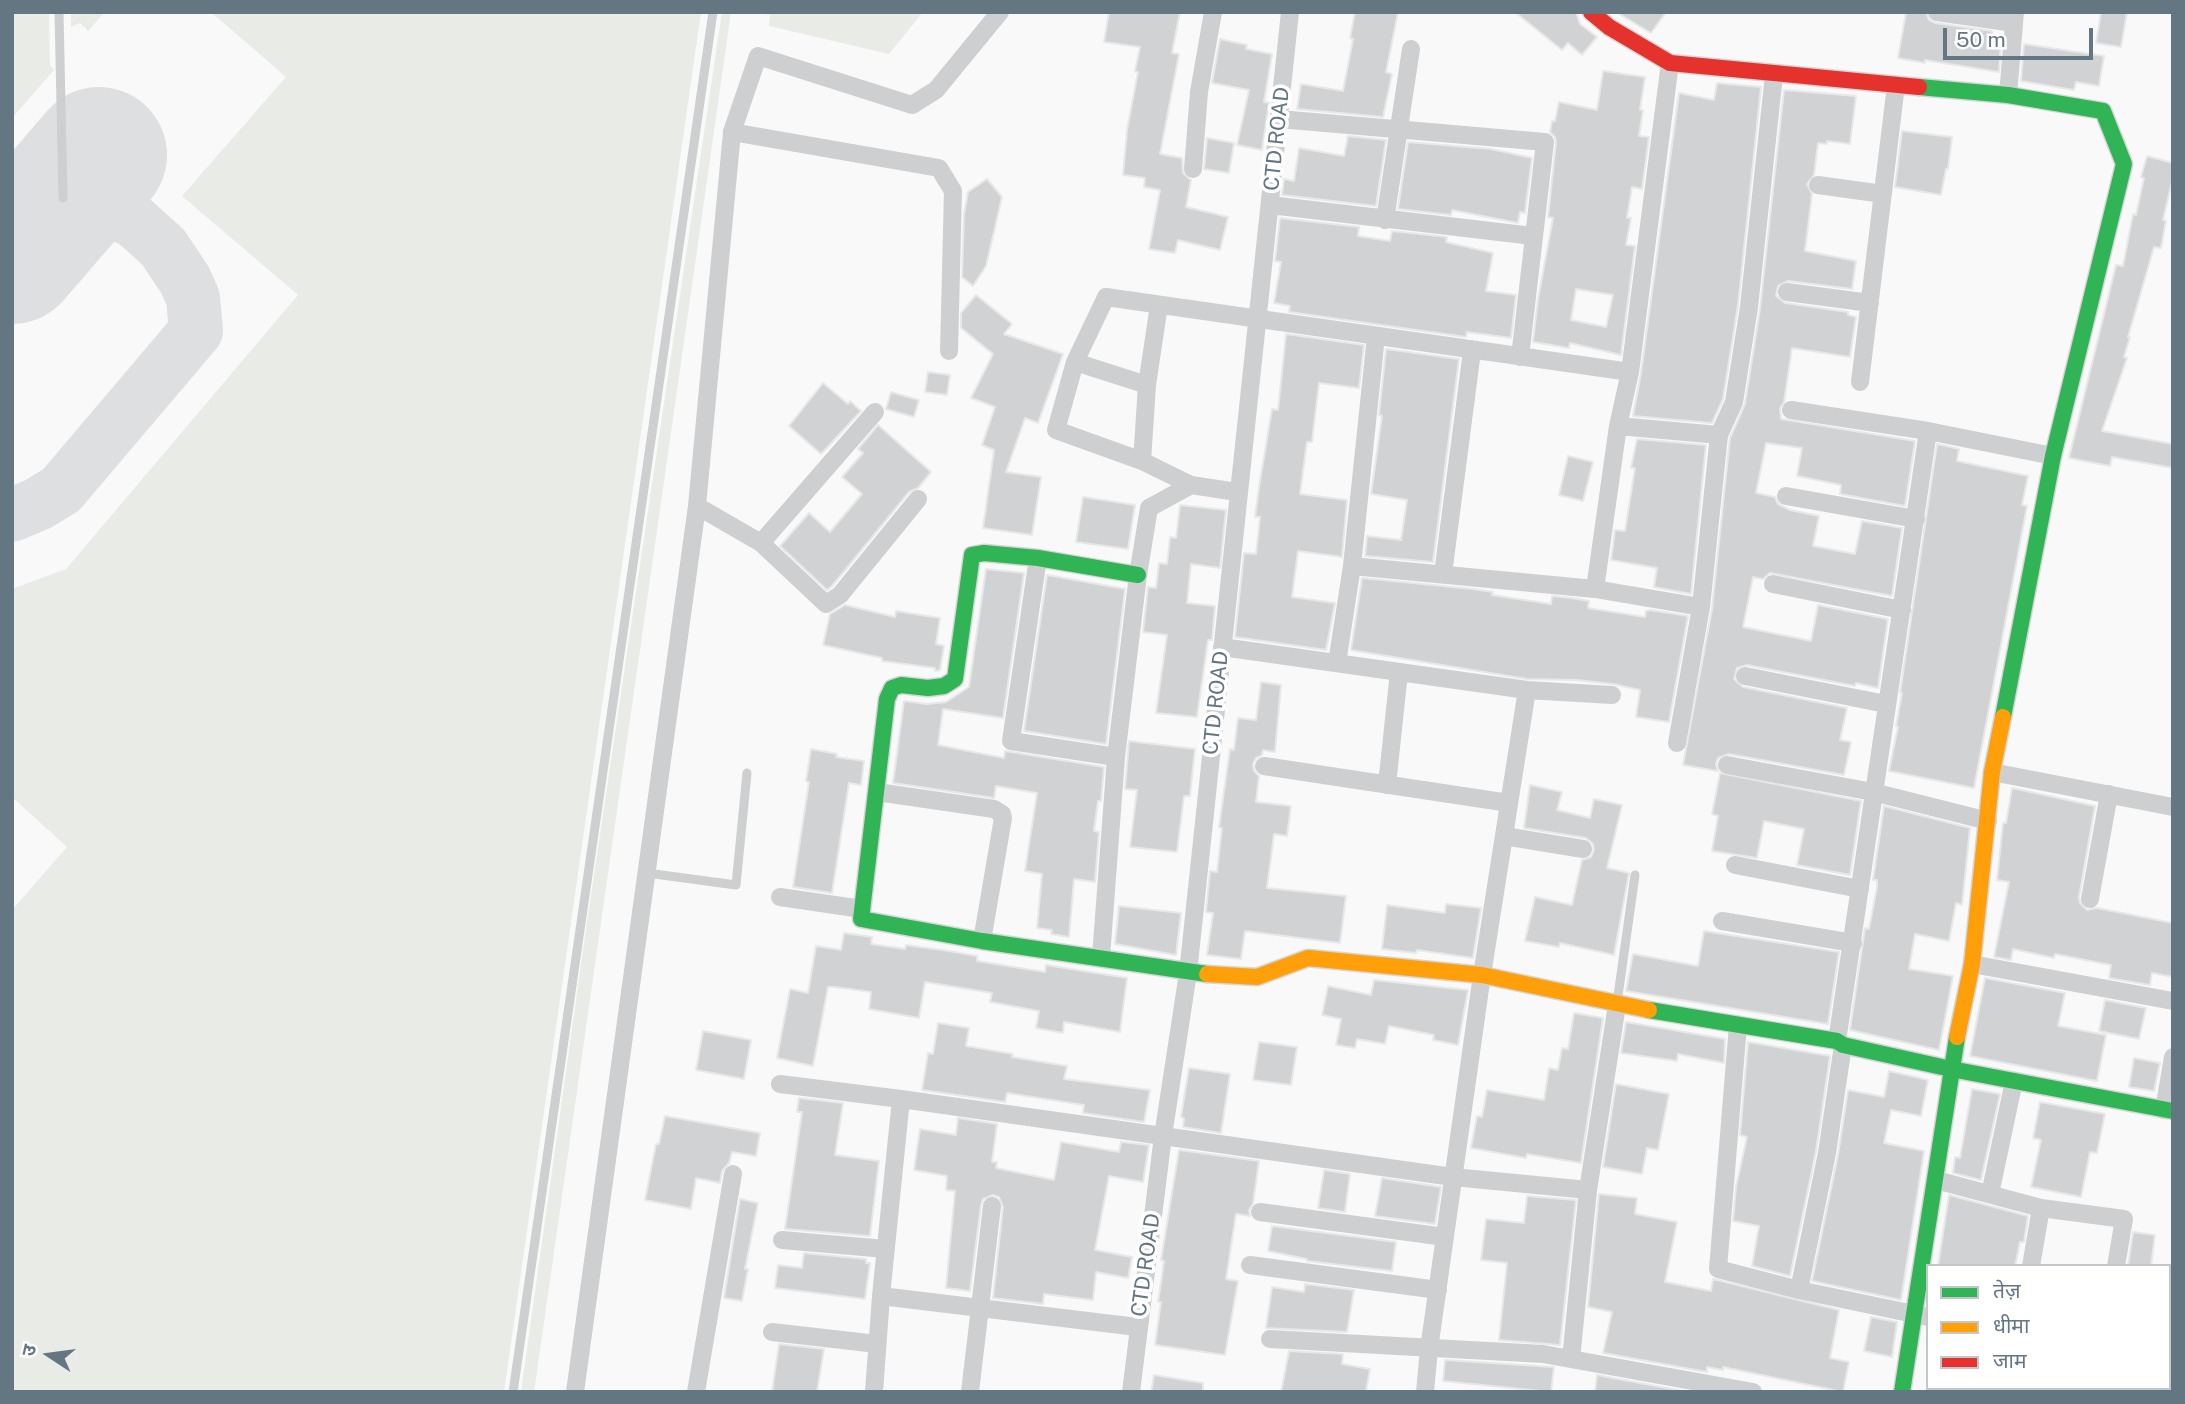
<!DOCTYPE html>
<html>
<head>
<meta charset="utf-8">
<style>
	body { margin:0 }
	#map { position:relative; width:2185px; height:1404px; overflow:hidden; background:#f9f9f9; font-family:"Public Sans","Noto Sans Devanagari",sans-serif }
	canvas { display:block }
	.frame { position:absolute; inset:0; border:14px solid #657683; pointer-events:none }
	.legend { position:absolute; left:1926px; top:1264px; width:245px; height:126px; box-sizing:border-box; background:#fff; border:2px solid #c1c8cd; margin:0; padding:9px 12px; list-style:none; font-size:21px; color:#657683 }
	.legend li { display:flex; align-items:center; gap:14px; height:35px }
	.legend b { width:35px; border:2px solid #c1c8cd }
	.north { position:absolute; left:14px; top:1320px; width:70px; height:70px; -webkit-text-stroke:5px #fff; paint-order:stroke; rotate:283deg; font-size:19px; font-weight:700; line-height:28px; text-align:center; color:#657683 }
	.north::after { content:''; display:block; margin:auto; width:24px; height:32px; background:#657683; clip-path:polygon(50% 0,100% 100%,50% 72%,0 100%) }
	.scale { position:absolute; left:1943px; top:28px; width:150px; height:32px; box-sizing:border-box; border:4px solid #657683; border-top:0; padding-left:9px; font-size:21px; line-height:24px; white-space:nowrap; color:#657683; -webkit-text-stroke:5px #fff; paint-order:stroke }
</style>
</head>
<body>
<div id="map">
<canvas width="2185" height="1404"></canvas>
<div class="frame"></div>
<ul class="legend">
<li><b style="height:9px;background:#30b455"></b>तेज़</li>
<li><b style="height:9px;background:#ff9f0a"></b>धीमा</li>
<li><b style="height:9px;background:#e5322d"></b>जाम</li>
</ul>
<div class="north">उ</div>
<div class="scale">50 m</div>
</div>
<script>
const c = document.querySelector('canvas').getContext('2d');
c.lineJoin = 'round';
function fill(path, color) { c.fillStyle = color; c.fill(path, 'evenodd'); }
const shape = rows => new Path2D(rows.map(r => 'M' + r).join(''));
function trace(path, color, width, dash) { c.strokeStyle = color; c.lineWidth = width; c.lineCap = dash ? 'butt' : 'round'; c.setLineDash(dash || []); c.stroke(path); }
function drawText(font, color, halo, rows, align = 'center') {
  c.font = font + ' "Public Sans",sans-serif'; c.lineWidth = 7; c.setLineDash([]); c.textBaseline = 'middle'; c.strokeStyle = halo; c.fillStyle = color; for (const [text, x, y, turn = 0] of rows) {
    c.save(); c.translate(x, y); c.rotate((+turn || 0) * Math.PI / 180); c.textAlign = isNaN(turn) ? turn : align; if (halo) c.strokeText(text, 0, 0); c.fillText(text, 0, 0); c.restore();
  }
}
fill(shape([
	[12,12,49,12,50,65,54,70,12,118],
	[71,12,105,12,88,31,80,23,71,27],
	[211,12,701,12,504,1392,12,1392,12,910,67,847,12,797,12,589,66,569,298,295,182,196,286,77],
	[722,12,731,12,534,1392,521,1392,585,936],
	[748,12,923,12,889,54,769,26,770,15]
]), '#e8ebe6');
trace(shape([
	[12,209,37,200,63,198,98,205,134,221,163,247,185,280,193,298,196,331,61,490,38,504,12,515]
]), '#dedfe0', 54);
trace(shape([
	[12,256,99,155]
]), '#dedfe0', 136);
const building = shape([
	[1109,12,1180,12,1172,53,1179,54,1160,154,1182,158,1183,173,1191,180,1186,207,1228,217,1220,250,1178,240,1175,253,1149,249,1160,190,1144,187,1145,178,1123,175,1127,130,1138,72,1135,71,1140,47,1104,42,1109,12],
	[1355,12,1398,12,1386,72,1392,74,1383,117,1297,109,1301,84,1343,91,1353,39,1350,38,1355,12],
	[1515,12,1576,12,1580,24,1597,37,1582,55,1568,43,1562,50,1515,12],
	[1616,12,1666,12,1651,33,1616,12],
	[1906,12,1926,12,1929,20,1935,23,1992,31,1993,39,2001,40,1999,72,1925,60,1925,63,1898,58,1906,12],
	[2101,12,2127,12,2121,47,2096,43,2101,12],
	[1220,39,1247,45,1246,49,1272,54,1264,102,1269,103,1262,150,1237,145,1249,90,1212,83,1220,39],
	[2024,44,2104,56,2099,86,2076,82,2074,90,2021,81,2024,44],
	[1603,71,1645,77,1640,110,1643,110,1639,136,1649,137,1642,189,1632,187,1627,218,1631,218,1626,245,1635,246,1621,355,1570,343,1569,348,1533,342,1538,299,1553,218,1548,217,1556,143,1555,137,1550,132,1552,121,1555,121,1559,102,1597,110,1603,71],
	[1576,289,1613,295,1606,327,1571,320,1576,289],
	[1717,83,1761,87,1738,305,1723,399,1712,423,1633,416,1641,373,1679,93,1714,100,1717,83],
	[1784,90,1856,96,1850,144,1827,141,1827,144,1818,143,1814,175,1807,184,1812,194,1805,251,1856,261,1852,289,1788,281,1778,286,1776,296,1785,303,1848,312,1848,315,1856,317,1850,357,1792,348,1784,402,1780,408,1781,419,1915,441,1905,506,1840,494,1841,485,1797,476,1802,448,1766,443,1756,493,1775,497,1778,504,1790,510,1819,516,1813,546,1855,554,1862,521,1902,528,1892,596,1770,573,1763,579,1753,577,1743,627,1811,641,1818,605,1888,619,1878,688,1856,683,1855,686,1747,665,1737,668,1734,679,1743,687,1847,708,1840,740,1851,742,1844,775,1729,754,1718,758,1716,764,1718,771,1683,765,1712,609,1730,438,1745,404,1760,309,1784,90],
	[1902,131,1952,137,1948,169,1946,169,1941,195,1895,187,1902,131],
	[1348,136,1386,140,1376,206,1282,195,1284,179,1294,181,1299,148,1344,156,1348,136],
	[1207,138,1234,143,1229,173,1204,169,1207,138],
	[1408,142,1491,149,1532,158,1525,213,1520,212,1518,223,1452,210,1451,215,1398,209,1408,142],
	[2147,156,2173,163,2173,177,2163,220,2166,221,2161,248,2154,247,2128,337,2130,337,2124,357,2127,358,2102,431,2173,444,2173,468,2112,457,2110,466,2069,458,2116,265,2123,266,2133,214,2136,215,2144,178,2141,177,2147,156],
	[987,179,1002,197,986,266,973,286,962,277,964,214,968,192,987,179],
	[1280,218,1359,227,1358,236,1390,241,1392,231,1447,237,1446,242,1493,253,1486,291,1516,295,1511,338,1467,332,1466,337,1289,312,1290,306,1274,303,1281,262,1275,261,1280,218],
	[976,295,1012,324,1004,334,1063,354,1038,423,1025,418,1006,472,1041,477,1032,535,983,528,994,450,982,445,995,407,971,398,993,354,961,328,961,313,976,295],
	[1286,334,1364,345,1359,388,1319,383,1312,442,1307,442,1300,494,1347,500,1342,557,1298,551,1292,597,1335,603,1326,650,1235,637,1244,553,1256,554,1260,517,1255,517,1259,487,1272,409,1278,410,1286,334],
	[1386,349,1459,359,1433,562,1365,556,1367,536,1401,540,1407,500,1371,494,1382,416,1379,415,1386,349],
	[928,372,950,375,947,395,925,392,928,372],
	[823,383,848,404,850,401,861,411,821,454,789,426,823,383],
	[891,392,919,400,914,417,886,409,891,392],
	[878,425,931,472,918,488,909,492,832,586,827,590,780,546,809,513,830,532,862,494,842,477,863,453,858,449,878,425],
	[1637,439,1706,445,1691,594,1654,587,1657,568,1611,560,1615,530,1625,531,1635,468,1631,468,1637,439],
	[1937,444,1959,449,1957,461,2028,476,2022,505,2027,506,1974,788,1889,771,1898,727,1896,726,1902,693,1900,693,1937,444],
	[1568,456,1593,462,1583,501,1559,495,1568,456],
	[1083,497,1135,505,1128,549,1076,542,1083,497],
	[1180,505,1226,510,1220,568,1191,564,1187,603,1215,606,1212,640,1208,640,1197,717,1156,713,1167,635,1143,632,1148,587,1156,588,1159,563,1167,564,1170,537,1176,538,1180,505],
	[986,569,1024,573,1003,718,943,709,938,745,1004,758,1005,751,1104,767,1101,801,1098,801,1094,831,1099,832,1095,882,1074,879,1069,937,1051,934,1052,930,1037,928,1042,874,1025,871,1037,793,996,786,994,798,893,783,904,701,927,704,946,702,969,687,986,569],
	[1047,575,1125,589,1106,744,1024,731,1047,575],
	[1362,578,1473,589,1493,592,1492,595,1551,604,1552,596,1572,598,1589,601,1588,608,1645,617,1646,611,1650,610,1688,616,1669,722,1636,717,1640,690,1613,684,1577,680,1527,679,1351,650,1362,578],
	[845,605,895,617,896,611,940,618,936,644,944,646,940,670,935,671,935,668,882,661,882,658,823,645,830,614,845,605],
	[1261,682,1281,685,1275,752,1263,750,1262,755,1256,758,1253,764,1254,771,1259,776,1256,802,1291,806,1287,836,1274,834,1267,888,1346,896,1340,943,1245,931,1241,959,1207,955,1213,913,1206,912,1210,871,1217,872,1222,828,1219,827,1230,749,1234,750,1238,718,1256,720,1261,682],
	[1129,741,1195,749,1190,796,1184,796,1177,852,1130,847,1137,790,1125,789,1129,741],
	[811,749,837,754,836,757,864,761,861,785,849,783,832,893,793,887,809,782,806,781,811,749],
	[1720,773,1861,801,1850,875,1797,865,1804,829,1764,821,1757,858,1712,851,1718,816,1712,814,1720,773],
	[1530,785,1562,792,1557,810,1590,818,1594,799,1622,805,1607,868,1629,873,1614,955,1560,943,1559,947,1525,941,1535,897,1572,905,1582,860,1591,857,1594,850,1593,844,1586,838,1524,828,1530,785],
	[2012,788,2095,806,2079,897,2080,903,2087,910,2097,908,2173,923,2173,977,2152,973,2150,985,2109,978,2111,965,2055,954,2054,958,2013,949,2011,960,1994,957,2009,882,1997,880,2003,823,2006,823,2012,788],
	[1884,806,1970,828,1962,905,1956,903,1949,941,1915,934,1909,969,1953,976,1939,1050,1850,1030,1865,928,1869,929,1877,887,1877,880,1873,880,1884,806],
	[1446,904,1481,908,1473,958,1417,950,1416,953,1382,949,1387,905,1445,913,1446,904],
	[1119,906,1181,913,1176,955,1115,944,1119,906],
	[1704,931,1839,952,1828,1024,1626,991,1633,954,1698,966,1704,931],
	[844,933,872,937,871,944,905,949,906,945,949,951,977,956,977,961,1045,972,1046,965,1127,978,1120,1032,1064,1022,1063,1033,1036,1028,1039,1011,990,1002,992,993,925,982,919,1018,869,1009,871,992,835,987,828,987,813,1066,777,1058,790,989,808,993,816,946,841,950,844,933],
	[1985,978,2065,993,2058,1026,2106,1035,2097,1081,1970,1056,1985,978],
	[1374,980,1468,990,1458,1045,1433,1040,1434,1035,1389,1026,1385,1044,1357,1039,1355,1048,1336,1045,1341,1019,1322,1015,1328,986,1371,995,1374,980],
	[2105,1000,2146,1008,2139,1039,2099,1031,2105,1000],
	[1574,1013,1603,1018,1581,1163,1527,1154,1526,1158,1471,1148,1477,1116,1482,1117,1487,1090,1544,1100,1549,1068,1558,1070,1562,1048,1568,1049,1574,1013],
	[1626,1022,1725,1039,1724,1063,1678,1054,1677,1061,1621,1053,1626,1022],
	[938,1023,969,1028,966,1046,1013,1054,1012,1057,1067,1066,1064,1079,1150,1090,1144,1122,1083,1113,1084,1105,1007,1093,1005,1102,922,1090,928,1053,933,1054,938,1023],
	[703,1031,751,1040,744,1079,696,1070,703,1031],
	[1259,1042,1297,1047,1291,1085,1253,1080,1259,1042],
	[1748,1042,1830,1056,1816,1151,1790,1276,1752,1266,1759,1226,1733,1221,1736,1187,1747,1137,1740,1135,1748,1042],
	[2134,1058,2160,1063,2154,1091,2129,1087,2134,1058],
	[1189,1068,1230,1074,1221,1133,1183,1127,1184,1118,1181,1117,1189,1068],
	[1889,1071,1928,1080,1921,1116,1891,1110,1884,1143,1924,1151,1901,1300,1812,1281,1838,1155,1848,1090,1884,1097,1889,1071],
	[1616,1084,1669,1094,1658,1150,1647,1148,1642,1174,1603,1167,1616,1084],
	[1972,1089,2000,1094,1981,1180,1953,1173,1955,1157,1960,1158,1972,1089],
	[799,1098,843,1103,835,1155,879,1161,870,1236,785,1229,802,1112,797,1112,799,1098],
	[2040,1102,2105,1114,2097,1153,2090,1152,2081,1197,2031,1187,2041,1140,2033,1138,2040,1102],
	[665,1116,760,1133,756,1156,732,1152,729,1163,722,1171,720,1183,696,1178,691,1209,645,1200,656,1144,659,1144,665,1116],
	[958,1118,997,1124,992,1162,997,1162,996,1168,1054,1180,1061,1142,1119,1152,1121,1142,1149,1145,1143,1182,1109,1176,1095,1250,1132,1257,1128,1278,1096,1272,1093,1300,1044,1294,1043,1304,993,1298,1003,1207,999,1197,993,1195,983,1199,981,1205,970,1291,946,1288,955,1191,946,1190,947,1176,914,1170,920,1129,956,1135,958,1118],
	[1179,1150,1259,1161,1253,1204,1249,1210,1250,1216,1236,1214,1226,1279,1238,1281,1225,1355,1155,1345,1161,1302,1158,1302,1164,1261,1161,1260,1179,1150],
	[1324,1170,1350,1174,1345,1212,1318,1208,1324,1170],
	[1382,1178,1441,1187,1435,1224,1375,1216,1382,1178],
	[1599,1194,1637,1198,1635,1214,1677,1222,1665,1282,1711,1291,1713,1279,1839,1310,1830,1358,1849,1362,1843,1392,1723,1367,1723,1370,1707,1367,1707,1372,1603,1353,1612,1312,1588,1307,1599,1194],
	[1949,1195,2028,1216,2024,1242,2020,1242,2015,1266,1938,1266,1949,1195],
	[1527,1196,1576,1200,1560,1345,1499,1340,1507,1263,1481,1260,1486,1219,1524,1223,1527,1196],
	[740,1199,758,1203,745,1269,748,1269,742,1301,724,1298,740,1199],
	[1272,1226,1396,1242,1392,1271,1307,1261,1307,1259,1268,1251,1272,1226],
	[2133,1232,2155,1235,2151,1266,2128,1266,2133,1232],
	[804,1253,866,1259,866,1263,870,1263,865,1299,775,1288,778,1265,802,1268,804,1253],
	[1305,1284,1354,1290,1347,1332,1266,1328,1272,1287,1304,1292,1305,1284],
	[1871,1317,1897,1322,1892,1357,1864,1351,1871,1317],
	[779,1344,824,1349,817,1392,772,1392,779,1344],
	[1289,1351,1343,1354,1342,1364,1370,1369,1366,1392,1281,1392,1289,1351],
	[1445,1360,1554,1367,1551,1392,1443,1381,1445,1360],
	[1154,1375,1203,1383,1203,1392,1151,1392,1154,1375],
	[1597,1375,1688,1392,1595,1392,1597,1375]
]);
fill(building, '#d0d2d3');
trace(building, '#e8e8e8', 2);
const fast = shape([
	[1919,87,2008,95,2103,111,2124,164,2053,456,2003,717],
	[1138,575,1038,558,984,553,972,555,955,679,944,686,928,688,901,685,892,688,887,699,861,919,982,941,1207,974],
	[1649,1010,1837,1041,1843,1045,1951,1069,2173,1111],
	[1902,1392,1957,1037]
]);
const slow = shape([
	[1207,974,1257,977,1308,958,1482,975,1649,1010],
	[1957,1037,1972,964,1992,772,2003,717]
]);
const jam = shape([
	[1591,12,1609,27,1670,63,1919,87]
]);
trace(fast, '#d5d6d7', 19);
trace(slow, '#d5d6d7', 19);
trace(jam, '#d5d6d7', 19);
trace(shape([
	[59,12,63,198],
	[647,873,736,885,747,773],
	[1617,1003,1635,875],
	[513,1392,713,12]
]), '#cecfd0', 9);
trace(shape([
	[1937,12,2014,23],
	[2008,95,2015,12],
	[1279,119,1545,142,1520,357],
	[732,132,939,168,953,191,949,351],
	[1193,169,1199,92,1213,12],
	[1818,185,1883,194],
	[1270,205,1533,236],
	[1385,220,1411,49],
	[1787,292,1870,303],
	[1075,362,1147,385],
	[1860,382,1896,85],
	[1791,410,1928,431,2053,456],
	[1618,426,1719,435],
	[1142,461,1147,385,1159,305],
	[1237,492,1191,485,1142,461,1056,430,1075,362,1106,297,1630,372],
	[1786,496,1916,519],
	[697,506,761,543,826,604,840,595,918,499],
	[761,543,875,412],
	[1038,558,1011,741,1116,757],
	[1352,566,1595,589,1701,607],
	[1443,574,1472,351],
	[1773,584,1902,610],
	[1595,589,1618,426,1630,372,1670,63],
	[1222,647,1527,690,1612,695],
	[1337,663,1352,566,1376,336],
	[1745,676,1886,704],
	[1677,743,1701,607,1719,435,1734,402,1749,307,1774,75],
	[1727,765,1873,792,1988,821],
	[1264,766,1509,803],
	[1992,772,2173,807],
	[1387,785,1399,672],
	[877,792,994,809,1002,814,1003,818,982,941],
	[1504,836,1583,849],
	[1735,865,1860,889],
	[780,897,862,909],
	[2090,899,2109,794],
	[1722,921,1853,943],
	[1101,957,1116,757,1138,575,1149,508,1191,485],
	[1972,964,2173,1001],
	[1738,1025,1718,1269,1799,1290,1928,1317],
	[1837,1041,1928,431],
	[780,1084,901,1099,1453,1177,1588,1190],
	[2164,1110,2173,1057],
	[1936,1180,2041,1208,2124,1219,2116,1266],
	[1990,1194,2014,1081],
	[1260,1212,1445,1237],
	[782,1240,886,1249],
	[1250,1265,1438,1290],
	[2031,1266,2041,1208],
	[1799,1290,1827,1153,1843,1045],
	[881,1296,1137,1327],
	[772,1332,877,1344],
	[1270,1339,1543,1354,1753,1392],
	[1571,1359,1588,1190,1617,1005],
	[2169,1365,2173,1365],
	[575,1392,697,506,732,132,758,56,912,105,936,90,1000,12],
	[696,1392,733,1174],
	[874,1392,881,1296,901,1099],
	[970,1392,992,1206],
	[1131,1392,1163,1136,1188,973,1290,12],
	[1425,1392,1429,1349,1482,975,1527,690],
	[2009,1392,2010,1388]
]), '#cecfd0', 18);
trace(fast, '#30b455', 16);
trace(slow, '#ff9f0a', 16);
trace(jam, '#e5322d', 16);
drawText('21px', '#657683', '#fff', [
	["CTD ROAD",1277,139,-84],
	["CTD ROAD",1216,703,-84],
	["CTD ROAD",1146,1265,-82]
]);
</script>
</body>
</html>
